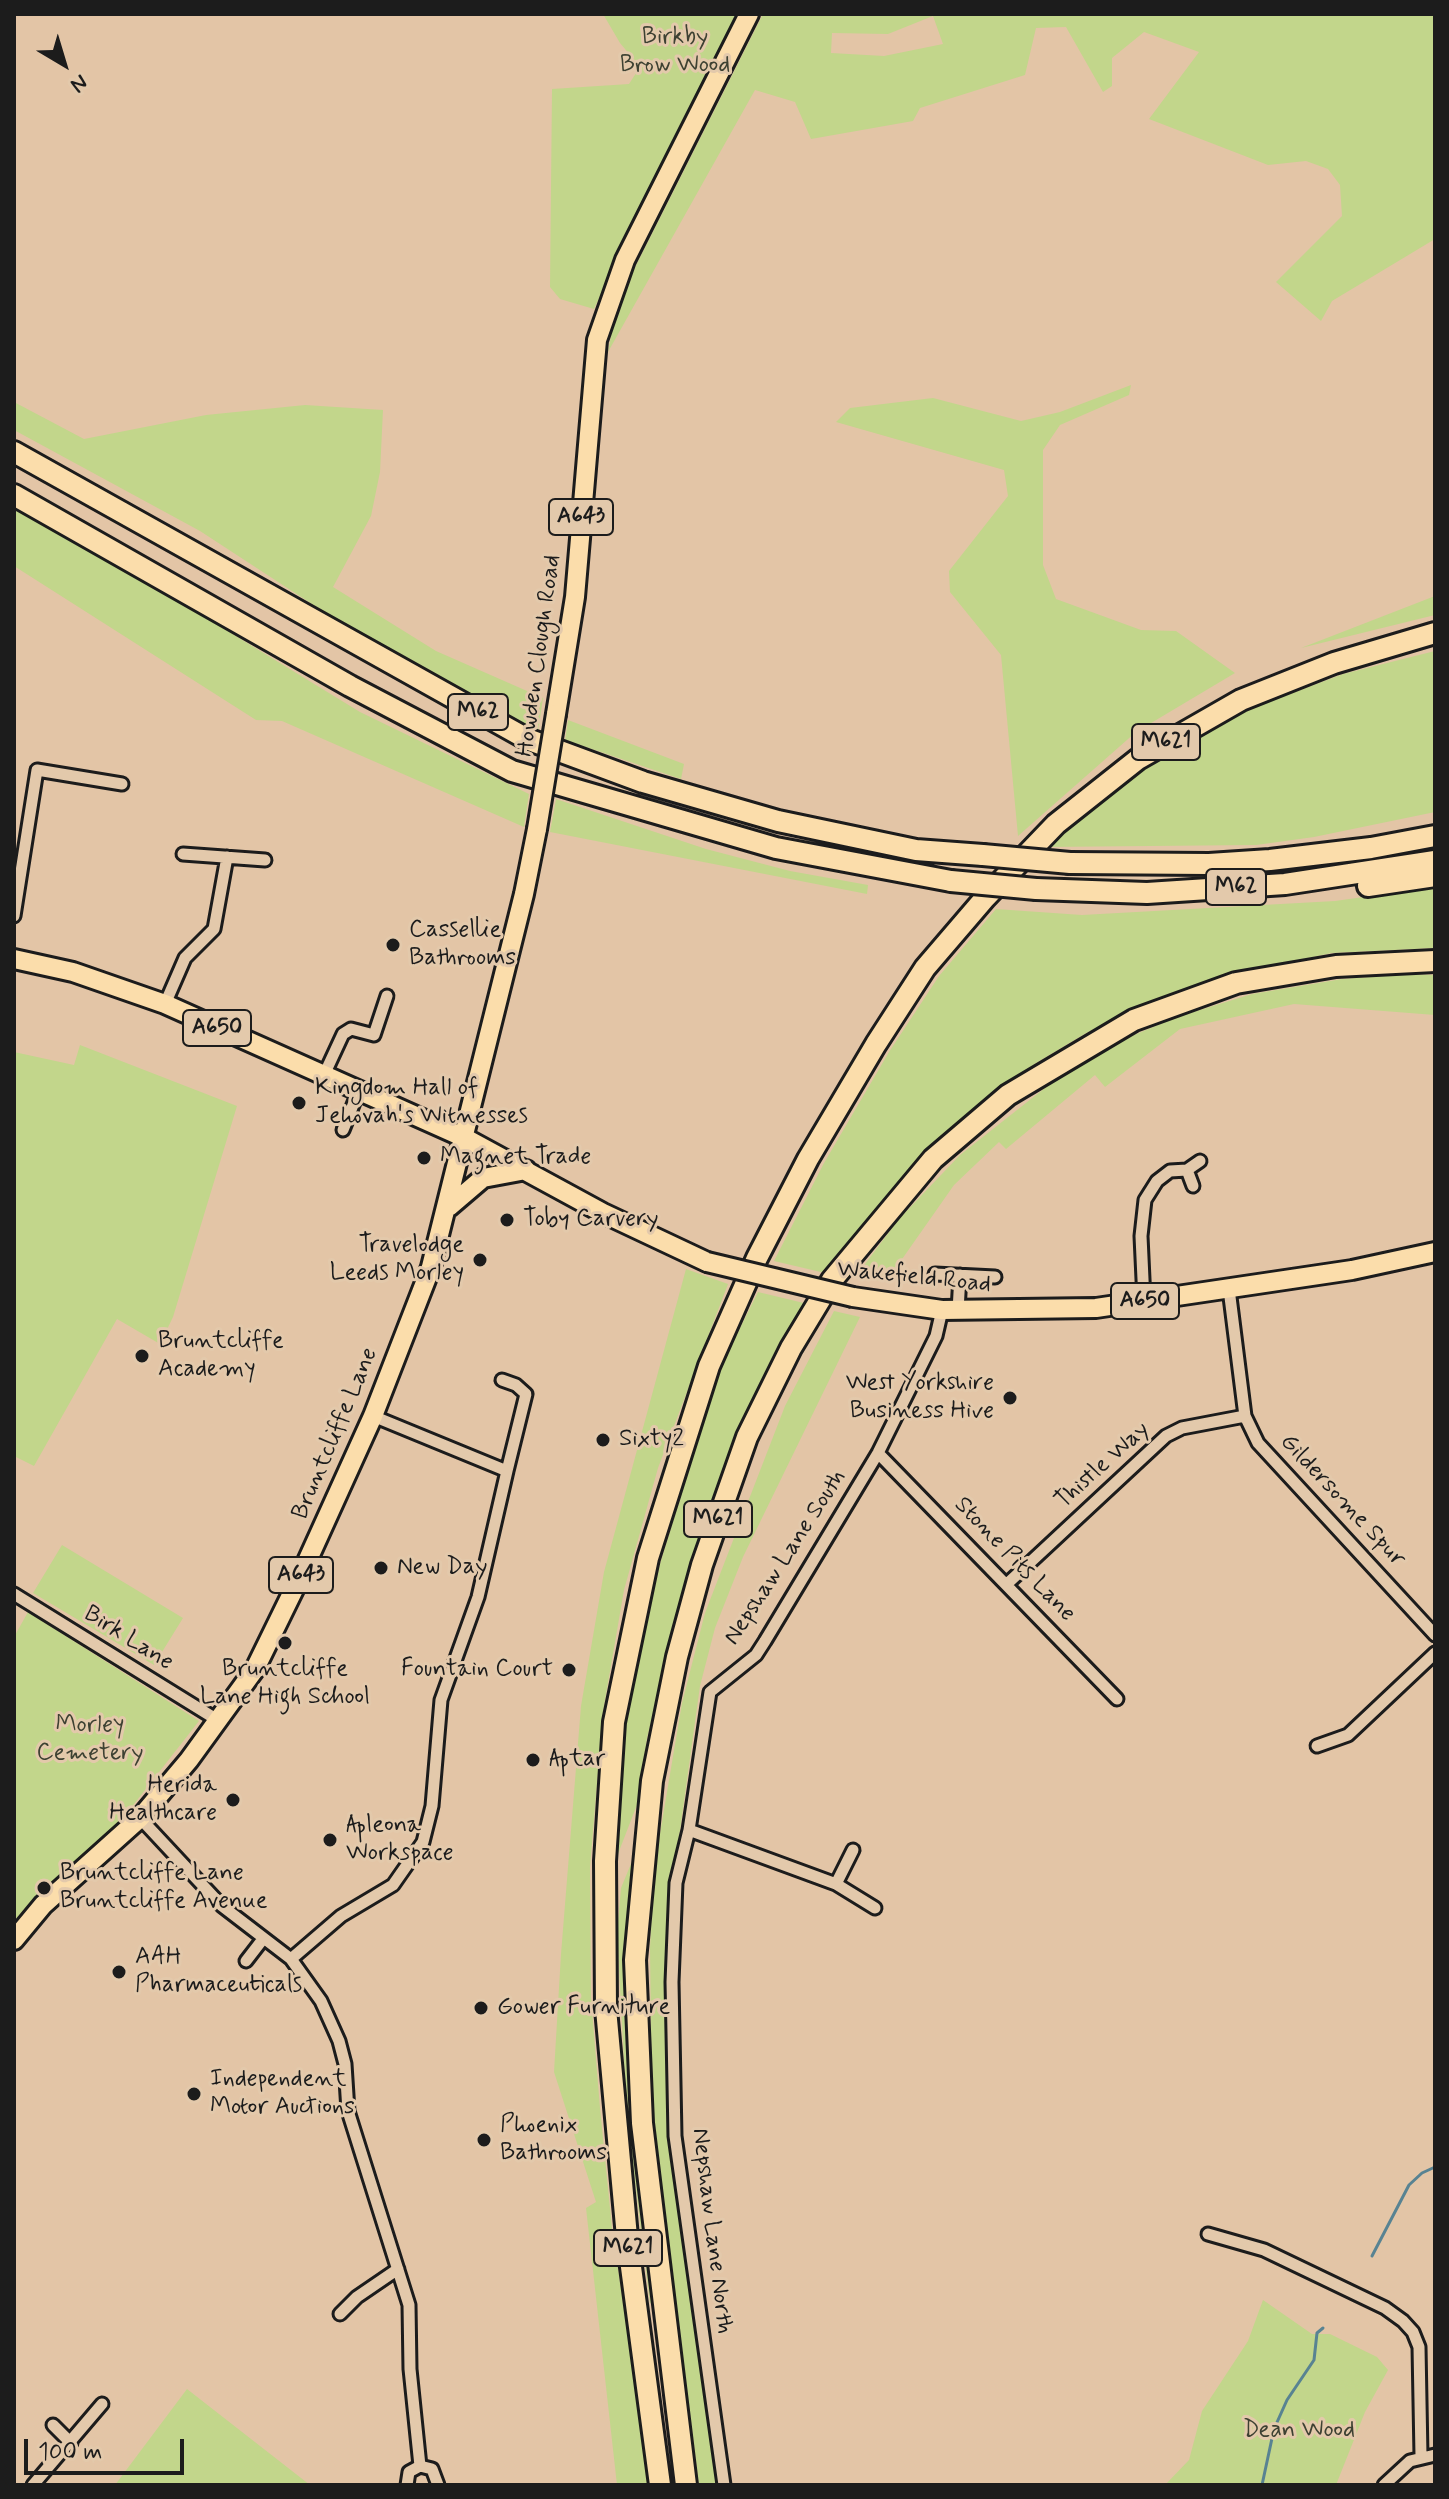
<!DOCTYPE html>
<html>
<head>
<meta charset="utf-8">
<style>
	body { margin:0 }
	#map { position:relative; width:1449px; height:2499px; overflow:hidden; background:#e3c5a6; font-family:Mynerve,sans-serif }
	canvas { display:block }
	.frame { position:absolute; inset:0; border:16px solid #1c1c1c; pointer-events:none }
	.north { position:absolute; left:24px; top:24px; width:80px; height:80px; -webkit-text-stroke:6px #e3c9ab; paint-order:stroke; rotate:142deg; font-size:22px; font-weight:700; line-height:32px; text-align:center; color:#1c1c1c }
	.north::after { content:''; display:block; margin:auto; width:28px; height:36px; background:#1c1c1c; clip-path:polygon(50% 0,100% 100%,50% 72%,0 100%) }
	.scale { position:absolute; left:24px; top:2439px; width:160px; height:36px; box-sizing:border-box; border:4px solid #1c1c1c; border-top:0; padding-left:10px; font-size:24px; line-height:28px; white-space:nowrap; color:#1c1c1c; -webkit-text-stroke:6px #e3c9ab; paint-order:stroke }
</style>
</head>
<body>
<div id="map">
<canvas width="1449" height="2499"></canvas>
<div class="frame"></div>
<div class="north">N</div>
<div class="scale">100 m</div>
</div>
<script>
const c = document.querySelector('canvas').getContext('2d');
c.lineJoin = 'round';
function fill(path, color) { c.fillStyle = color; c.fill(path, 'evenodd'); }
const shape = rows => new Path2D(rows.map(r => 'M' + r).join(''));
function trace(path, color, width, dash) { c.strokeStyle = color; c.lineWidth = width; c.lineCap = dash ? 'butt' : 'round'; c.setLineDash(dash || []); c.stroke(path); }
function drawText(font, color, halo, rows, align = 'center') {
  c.font = font + ' Mynerve,sans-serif'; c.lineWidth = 6; c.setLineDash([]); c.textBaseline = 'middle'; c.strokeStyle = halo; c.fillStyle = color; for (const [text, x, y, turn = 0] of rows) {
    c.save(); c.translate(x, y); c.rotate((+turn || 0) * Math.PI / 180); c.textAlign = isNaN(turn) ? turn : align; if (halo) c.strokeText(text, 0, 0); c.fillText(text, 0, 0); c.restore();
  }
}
fill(shape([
	[603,14,737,14,594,309,560,299,550,287,552,89,629,84,640,67,620,43],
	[763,14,1435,14,1435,239,1332,301,1321,321,1276,282,1342,216,1340,185,1328,169,1306,161,1268,165,1149,119,1199,52,1144,32,1112,58,1112,86,1103,92,1066,27,1036,28,1025,75,920,108,913,121,811,139,795,102,755,90,608,352,617,303],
	[933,16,943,44,884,56,831,53,832,33,888,34],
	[1131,385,1129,395,1060,425,1043,450,1043,565,1056,599,1141,630,1176,631,1235,673,1136,732,1018,836,1001,655,950,592,949,571,1008,496,1004,470,836,422,850,408,933,398,1021,421,1060,412],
	[14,402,84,439,206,415,305,405,383,410,380,472,371,516,333,587,436,651,543,698,538,731,318,608,200,531,14,430],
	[14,505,110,559,360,712,529,794,524,827,282,721,256,720,14,566],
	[1435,596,1435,615,1301,648],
	[1435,651,1435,812,1314,837,1256,845,1043,847,1139,768,1218,721,1343,674],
	[568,720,684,764,681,779,565,740],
	[556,799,706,849,790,871,868,885,867,894,550,832],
	[1435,887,1435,948,1332,953,1228,975,1156,1001,1088,1032,1036,1063,968,1114,901,1179,825,1273,774,1261,824,1163,889,1052,939,976,996,909,1082,915,1335,901],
	[1412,974,1435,975,1435,1015,1294,1004,1180,1029,1105,1087,1095,1075,1006,1149,999,1142,954,1185,886,1282,856,1276,898,1220,960,1155,1050,1084,1122,1040,1177,1017,1252,994,1342,979],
	[80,1045,237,1106,173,1317,160,1344,117,1319,34,1466,14,1456,14,1052,74,1065],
	[686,1269,728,1284,658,1468,624,1590,603,1712,590,1867,591,1997,600,2108,612,2228,650,2485,617,2485,586,2208,596,2202,554,2072,561,1954,581,1706,604,1572],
	[758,1292,808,1304,675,1629,647,1738,640,1797,616,1859,626,1718,660,1564,719,1370],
	[834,1311,860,1317,743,1557,715,1628,700,1686,666,1932,673,2166,718,2485,699,2485,652,2111,650,1948,654,1869,682,1703,705,1613,785,1406],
	[62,1545,183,1618,154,1665,33,1593],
	[28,1612,199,1721,120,1822,39,1893,14,1921,14,1637],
	[633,1859,628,1931,629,2059,633,2134,654,2302,650,2303,627,2117,617,1933,621,1888],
	[1263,2300,1312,2334,1330,2334,1377,2357,1388,2370,1365,2412,1336,2485,1165,2485,1189,2460,1202,2411,1248,2341],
	[187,2389,310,2485,115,2485]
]), '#c2d68b');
trace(shape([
	[1372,2256,1409,2185,1422,2173,1435,2167],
	[1262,2485,1274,2429,1287,2400,1314,2360,1317,2333,1323,2328]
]), '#588392', 3);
const street = shape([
	[183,854,265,860],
	[14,916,37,770,122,784],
	[165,1004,185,958,214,929,227,857],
	[324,1075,343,1034,351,1029,374,1035,387,996],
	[343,1130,359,1090],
	[1187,1170,1193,1186],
	[935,1274,995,1277],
	[1229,1289,1245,1416,1258,1443,1435,1635],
	[1144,1301,1141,1236,1145,1200,1157,1181,1170,1171,1187,1170,1200,1161],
	[958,1311,960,1275],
	[502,1380,516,1385,526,1394,507,1471],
	[878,1453,1117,1699],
	[1008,1583,1166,1436,1182,1428,1245,1416],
	[14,1594,219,1721],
	[1317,1746,1348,1735,1435,1653],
	[140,1818,222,1906,291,1959,321,2001,339,2041,345,2064,348,2111,409,2305,410,2369,420,2466],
	[689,1830,836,1884,875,1908],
	[836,1884,853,1850],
	[291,1959,341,1916,393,1885,423,1842,432,1806,441,1700,478,1597,507,1471,373,1416],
	[246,1961,263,1939],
	[1208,2234,1264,2250,1385,2308,1403,2321,1413,2332,1419,2347,1421,2456],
	[340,2314,357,2297,398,2269],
	[53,2425,71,2443],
	[33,2485,102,2404],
	[407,2485,409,2472,420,2466,432,2469,438,2485],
	[724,2485,675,2136,672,1982,676,1883,689,1830,710,1692,756,1655,765,1641,878,1453,936,1336,942,1310],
	[1384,2485,1410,2461,1435,2455]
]);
const primary = shape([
	[556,714,575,597,597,340,625,260,749,14],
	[14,959,73,972,165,1004,465,1138,603,1213,707,1262],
	[449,1207,483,1178,526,1170],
	[853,1297,942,1310,1096,1308,1352,1270,1435,1252],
	[14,1940,43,1905,140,1818,189,1760,255,1669,300,1577,373,1416,431,1267,524,894,537,829]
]);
const highway = shape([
	[14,452,527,739,643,782,778,821,916,850,983,855],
	[14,495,350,686,512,771,776,848,951,881],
	[1070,863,1209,864,1270,860,1371,848,1435,836],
	[1368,886,1435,876],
	[1036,889,1147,893,1285,884,1435,861],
	[660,2485,627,2237,606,2009,605,1861,614,1722,648,1558,709,1366,757,1258,808,1159,876,1044,925,968,985,898,1056,824,1138,759,1241,700,1334,663,1435,633],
	[686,2485,642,2123,635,1960,652,1781,677,1657,702,1565,747,1437,791,1348,832,1280,933,1159,1008,1095,1134,1020,1236,983,1336,966,1435,961]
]);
trace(street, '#1c1c1c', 17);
trace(primary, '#1c1c1c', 24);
trace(highway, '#1c1c1c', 26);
trace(street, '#e3c9ab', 11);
trace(primary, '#fbddab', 18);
trace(highway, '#fbddab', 20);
const primaryBridge = shape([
	[537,829,556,714],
	[707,1262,853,1297]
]);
const highwayBridge = shape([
	[983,855,1070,863],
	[951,881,1036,889]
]);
trace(primaryBridge, '#1c1c1c', 24, []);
trace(highwayBridge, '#1c1c1c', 26, []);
trace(primaryBridge, '#fbddab', 18);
trace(highwayBridge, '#fbddab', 20);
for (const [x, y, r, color] of [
	[393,945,8,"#1c1c1c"],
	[299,1103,8,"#1c1c1c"],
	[424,1158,8,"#1c1c1c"],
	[507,1220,8,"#1c1c1c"],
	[480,1260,8,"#1c1c1c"],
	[142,1356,8,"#1c1c1c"],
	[1010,1398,8,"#1c1c1c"],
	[603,1440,8,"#1c1c1c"],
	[381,1568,8,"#1c1c1c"],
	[285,1643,8,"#1c1c1c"],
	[569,1670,8,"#1c1c1c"],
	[533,1760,8,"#1c1c1c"],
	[233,1800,8,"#1c1c1c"],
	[330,1840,8,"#1c1c1c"],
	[44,1888,8,"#1c1c1c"],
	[119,1972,8,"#1c1c1c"],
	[481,2008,8,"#1c1c1c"],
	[194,2094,8,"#1c1c1c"],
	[484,2140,8,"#1c1c1c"]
]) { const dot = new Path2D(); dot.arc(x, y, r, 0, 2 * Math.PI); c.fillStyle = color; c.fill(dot); trace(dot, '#e3c9ab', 3); }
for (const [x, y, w] of [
	[581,517,64],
	[478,712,60],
	[1166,742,68],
	[1236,887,60],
	[217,1028,68],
	[1145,1301,68],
	[718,1519,68],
	[301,1575,64],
	[628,2248,68]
]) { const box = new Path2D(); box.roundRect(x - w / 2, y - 18, w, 36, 6); c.fillStyle = '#e3c9ab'; c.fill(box); trace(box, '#1c1c1c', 2); }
drawText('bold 22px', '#1c1c1c', null, [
	["A643",581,517],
	["M62",478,712],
	["M621",1166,742],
	["M62",1236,887],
	["A650",217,1028],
	["A650",1145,1301],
	["M621",718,1519],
	["A643",301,1575],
	["M621",628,2248]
]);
drawText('24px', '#3d4132', '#e3c9ab', [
	["Birkby",675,38],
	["Brow Wood",675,66],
	["Morley",90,1726],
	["Cemetery",90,1754],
	["Dean Wood",1299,2431]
]);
drawText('24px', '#1c1c1c', '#e3c9ab', [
	["Howden Clough Road",540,656,-82],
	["Wakefield Road",914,1278,6],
	["Bruntcliffe Lane",336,1434,-67],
	["Thistle Way",1103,1466,-42],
	["Gildersome Spur",1342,1501,47],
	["Nepshaw Lane South",786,1558,-57],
	["Stone Pits Lane",1014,1560,46],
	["Birk Lane",128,1639,32],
	["Nepshaw Lane North",711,2231,83]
]);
drawText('24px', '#1c1c1c', '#e3c9ab', [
	["Cassellie",409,931],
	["Bathrooms",409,959],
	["Kingdom Hall of",315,1089],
	["Jehovah's Witnesses",315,1117],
	["Magnet Trade",440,1158],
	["Toby Carvery",523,1220],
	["Travelodge",464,1246,"right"],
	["Leeds Morley",464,1274,"right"],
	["Bruntcliffe",158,1342],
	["Academy",158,1370],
	["West Yorkshire",994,1384,"right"],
	["Business Hive",994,1412,"right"],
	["Sixty2",619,1440],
	["New Day",397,1568],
	["Bruntcliffe",285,1670,"center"],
	["Lane High School",285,1698,"center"],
	["Fountain Court",553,1670,"right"],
	["Aptar",549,1760],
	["Herida",217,1786,"right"],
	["Healthcare",217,1814,"right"],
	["Apleona",346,1826],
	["Workspace",346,1854],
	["Bruntcliffe Lane",60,1874],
	["Bruntcliffe Avenue",60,1902],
	["AAH",135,1958],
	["Pharmaceuticals",135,1986],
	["Gower Furniture",497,2008],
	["Independent",210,2080],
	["Motor Auctions",210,2108],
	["Phoenix",500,2126],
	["Bathrooms",500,2154]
], 'left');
</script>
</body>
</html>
